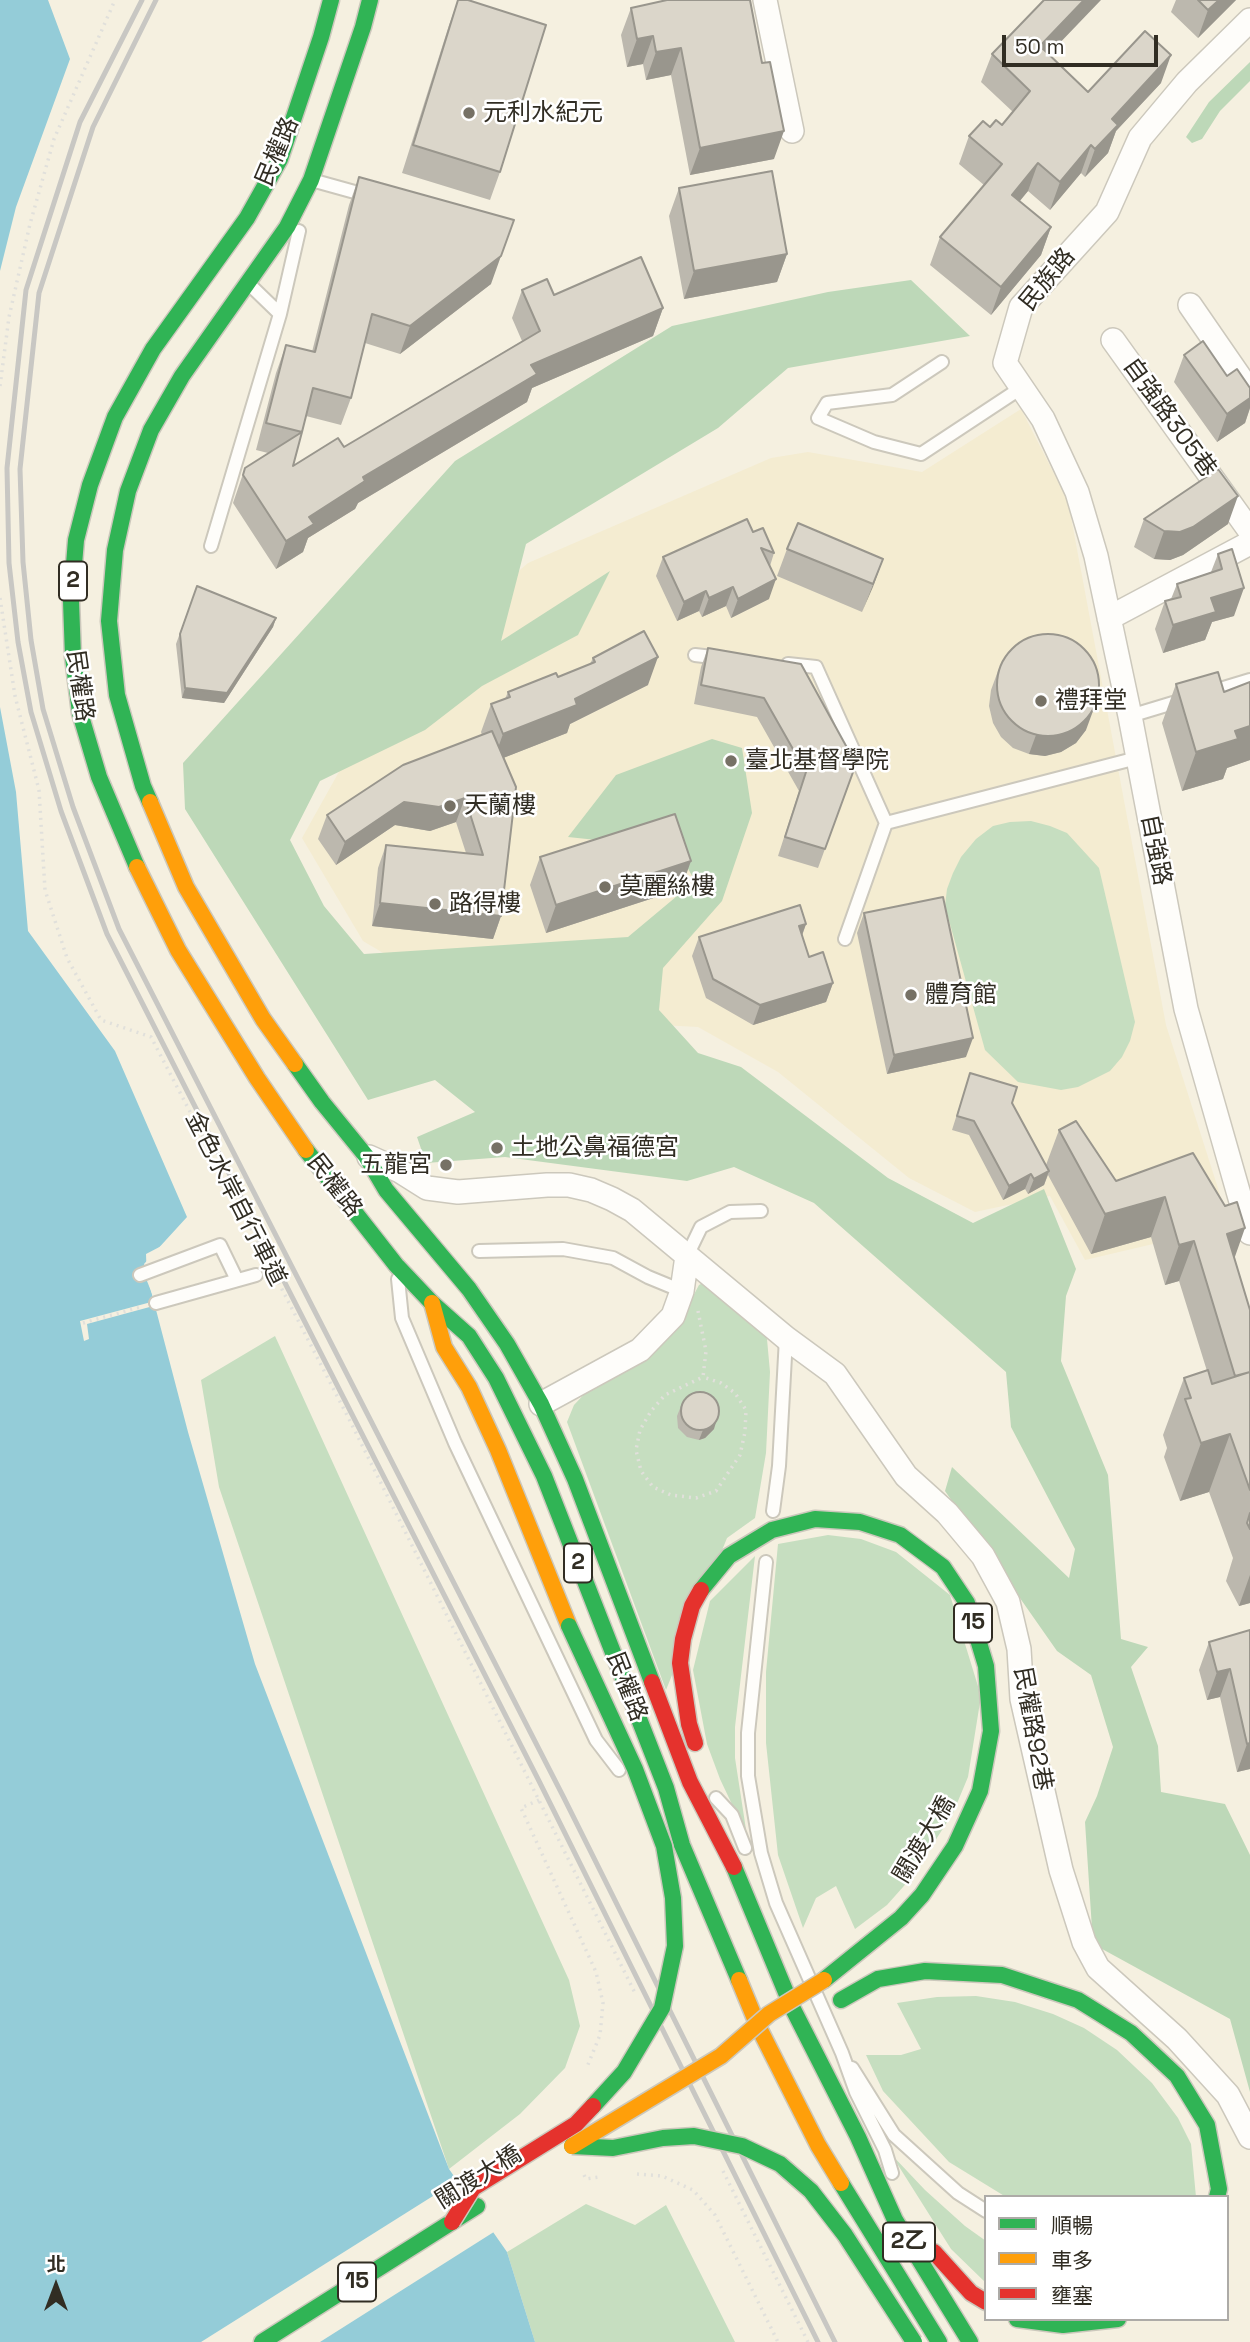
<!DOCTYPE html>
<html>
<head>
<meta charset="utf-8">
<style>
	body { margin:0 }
	#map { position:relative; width:1250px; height:2342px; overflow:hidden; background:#f5f0e0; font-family:"Space Grotesk","Noto Sans TC",sans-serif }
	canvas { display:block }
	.legend { position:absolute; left:984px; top:2195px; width:245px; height:126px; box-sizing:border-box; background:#fff; border:2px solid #adaba7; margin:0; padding:9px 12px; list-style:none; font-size:21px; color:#312d23 }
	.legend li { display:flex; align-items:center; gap:14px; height:35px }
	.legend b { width:35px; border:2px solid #adaba7 }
	.north { position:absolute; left:21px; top:2251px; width:70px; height:70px; -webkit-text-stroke:5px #fff; paint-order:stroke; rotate:0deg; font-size:19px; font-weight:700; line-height:28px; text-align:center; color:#312d23 }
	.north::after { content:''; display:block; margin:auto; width:24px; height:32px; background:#312d23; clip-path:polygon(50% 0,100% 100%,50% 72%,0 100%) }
	.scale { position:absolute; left:1002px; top:35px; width:156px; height:32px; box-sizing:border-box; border:4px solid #312d23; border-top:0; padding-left:9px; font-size:21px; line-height:24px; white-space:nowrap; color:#312d23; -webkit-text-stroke:5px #fff; paint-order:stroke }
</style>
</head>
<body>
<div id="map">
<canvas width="1250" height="2342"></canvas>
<ul class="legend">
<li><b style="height:9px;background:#30b455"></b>順暢</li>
<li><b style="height:9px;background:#ff9f0a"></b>車多</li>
<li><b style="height:9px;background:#e5322d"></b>壅塞</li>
</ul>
<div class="north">北</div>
<div class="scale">50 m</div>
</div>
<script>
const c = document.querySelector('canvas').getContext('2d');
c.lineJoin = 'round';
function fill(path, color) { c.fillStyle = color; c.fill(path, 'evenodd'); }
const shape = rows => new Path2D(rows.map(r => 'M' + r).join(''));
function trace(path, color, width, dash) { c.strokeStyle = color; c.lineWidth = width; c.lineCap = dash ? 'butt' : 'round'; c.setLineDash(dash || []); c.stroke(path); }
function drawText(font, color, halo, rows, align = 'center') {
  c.font = font + ' "Space Grotesk","Noto Sans TC",sans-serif'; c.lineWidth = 5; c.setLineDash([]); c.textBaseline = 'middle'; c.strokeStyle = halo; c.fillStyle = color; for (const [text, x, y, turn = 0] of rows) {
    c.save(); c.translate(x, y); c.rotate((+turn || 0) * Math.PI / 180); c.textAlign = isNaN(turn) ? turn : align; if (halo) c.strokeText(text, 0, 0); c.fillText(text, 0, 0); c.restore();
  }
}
fill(shape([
	[1021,409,1068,501,1166,1025,1230,1226,1085,1260,1050,1196,975,1212,909,1178,778,1072,698,1027,566,1020,457,997,363,941,302,838,388,684,528,563,771,458,808,452,922,472]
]), '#f4ecd1');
fill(shape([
	[1031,821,1050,826,1067,833,1099,868,1135,1022,1130,1041,1122,1057,1110,1071,1078,1087,1061,1090,1018,1082,985,1050,945,906,947,889,953,873,961,857,976,839,993,826,1010,822],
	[706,1281,761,1327,767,1339,770,1372,766,1453,755,1518,727,1538,666,1690,567,1422,574,1405,589,1389,678,1324,699,1285],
	[275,1336,569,1980,580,2026,565,2068,520,2114,449,2169,219,1487,201,1380],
	[828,1535,861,1539,896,1552,950,1595,981,1696,968,1777,953,1813,911,1878,887,1905,855,1929,836,1886,816,1898,803,1928,778,1855,766,1743,766,1672,778,1544],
	[755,1556,735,1727,735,1758,747,1836,720,1779,707,1744,693,1670,710,1601],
	[976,1996,1015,2002,1053,2014,1084,2028,1117,2050,1152,2083,1178,2118,1191,2144,1196,2197,1006,2197,949,2162,883,2091,866,2055,901,2055,921,2049,897,2003,937,1997],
	[891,2154,925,2190,965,2226,986,2241,986,2283,951,2249],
	[586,2204,635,2225,666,2205,735,2342,535,2342,507,2252]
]), '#c6dec0');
fill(shape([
	[1250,62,1250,81,1220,111,1202,139,1192,143,1186,137,1209,102],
	[911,280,970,336,788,368,718,428,526,544,501,641,610,571,578,635,482,686,425,730,320,781,290,840,324,906,364,954,628,937,695,881,667,832,606,841,568,837,616,775,712,739,742,748,752,813,722,901,663,968,659,1010,698,1053,741,1067,888,1178,973,1223,1044,1189,1076,1269,1066,1296,1061,1361,1108,1475,1121,1639,1148,1647,1131,1667,1158,1746,1161,1792,1225,1804,1250,1855,1250,2092,1230,2019,1093,1944,1085,1822,1097,1796,1113,1747,1091,1675,1057,1651,945,1491,952,1467,1069,1578,1075,1549,1011,1427,1006,1372,814,1203,734,1167,687,1181,505,1157,426,1163,417,1137,475,1112,435,1080,368,1100,185,809,183,763,455,461,672,326,828,292]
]), '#bdd8b8');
fill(shape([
	[0,0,48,0,70,59,16,207,0,271],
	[0,707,16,792,28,931,115,1051,187,1217,144,1264,188,1432,255,1664,449,2169,507,2252,535,2342,0,2342]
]), '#94ccd8');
fill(shape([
	[169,1242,148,1265,159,1308,157,1305,87,1324,89,1339,84,1341,80,1321,155,1301,147,1281,146,1254],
	[460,2179,497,2230,320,2342,201,2342]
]), '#f5f0e0');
const lane = shape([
	[315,181,369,196],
	[250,285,280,314],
	[942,362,892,395,827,403,818,418,874,442,921,454,1021,388],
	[211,546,280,314,299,231],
	[695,655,721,658],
	[788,664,816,667,886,823,1137,758],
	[1207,693,1250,680],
	[1130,716,1183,700],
	[845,939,886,823],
	[479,1251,563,1249,613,1258,648,1277,682,1291],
	[687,1256,701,1227,730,1212,761,1211],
	[140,1275,220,1245,237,1280],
	[398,1279,402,1318,455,1443,596,1740,619,1770],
	[156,1303,256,1275],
	[773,1511,779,1466,786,1338],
	[766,1562,748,1733,748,1776,761,1853,776,1903,842,2053,856,2092,885,2150,892,2173],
	[716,1798,732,1815,745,1848],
	[852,2068,894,2135,958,2193,986,2211]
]);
const street = shape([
	[765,0,792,131],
	[1250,20,1187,82,1140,138,1107,212,1021,307,1005,363,1043,419,1077,492,1096,556,1130,716,1186,1009,1250,1233],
	[1190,305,1250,392],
	[1113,340,1250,531],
	[1109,618,1250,543],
	[369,1157,400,1171,427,1188,458,1192,547,1185,569,1185,591,1190,612,1199,632,1210,786,1338,835,1374,906,1476,947,1513,983,1556,1008,1602,1019,1649,1022,1699,1061,1870,1084,1942,1098,1968,1177,2039,1228,2095,1250,2137],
	[541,1404,640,1350,673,1316,682,1291,687,1256]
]);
const fast = shape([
	[150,802,143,786,117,695,109,621,115,550,128,491,151,430,182,376,287,227,311,180,363,27,370,0],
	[137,867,99,777,80,713,73,657,71,601,76,540,90,485,115,417,153,349,247,218,280,159,321,37,331,0],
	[295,1064,322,1102,366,1156,386,1190,469,1289,507,1344,541,1404,575,1479,652,1682],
	[306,1150,396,1265,432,1303,469,1336,496,1378,544,1476,666,1788,682,1845,739,1980],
	[701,1590,729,1556,772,1530,815,1519,860,1522,900,1535,943,1567,967,1603,986,1666,991,1731,980,1791,955,1846,922,1895,901,1918,824,1980],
	[734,1867,792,2007,858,2137,895,2220,970,2342],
	[841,2000,878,1979,925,1971,1002,1975,1078,2000,1131,2033,1177,2076,1207,2125,1219,2189,1217,2197],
	[841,2183,939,2342],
	[1017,2319,1063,2325,1118,2319],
	[262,2342,477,2206]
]);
const slow = shape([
	[150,802,186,887,263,1019,295,1064],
	[137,867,178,950,257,1078,306,1150],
	[432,1303,444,1347,469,1387,498,1450,569,1626],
	[739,1980,758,2026,818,2145,841,2183]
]);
const jam = shape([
	[652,1682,690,1782,734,1867],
	[695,1743,689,1724,680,1663,683,1639,692,1606,701,1590],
	[934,2252,971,2293,986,2302]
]);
trace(lane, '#ccc8bc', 16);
trace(street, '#ccc8bc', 26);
trace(fast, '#ccc8bc', 19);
trace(slow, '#ccc8bc', 19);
trace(jam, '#ccc8bc', 19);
trace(shape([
	[0,386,9,317,30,224,54,139,115,0],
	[0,598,15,696,39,790,45,890,67,958,101,1020,151,1037,269,1263],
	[272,1270,349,1419,636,1995],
	[698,1311,706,1351,703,1377,665,1395,651,1411,640,1430,636,1450,641,1471,653,1487,671,1495,696,1498,716,1491,740,1455,745,1432,746,1410,735,1393,721,1383,703,1377],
	[83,1323,141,1307],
	[539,1800,521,1808,596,1972,603,2003,600,2035,587,2067],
	[723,2171,808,2342],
	[637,2174,662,2176,693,2190,715,2215,778,2342],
	[584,2175,586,2179,599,2177]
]), '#e1e0db', 3.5, [2, 5]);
trace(lane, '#fefdfa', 12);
trace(street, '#fefdfa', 23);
trace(fast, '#30b455', 16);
trace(slow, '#ff9f0a', 16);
trace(jam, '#e5322d', 16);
trace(shape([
	[142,0,80,122,26,290,7,468,9,563,18,642,31,712,61,811,107,934,539,1781,818,2342],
	[156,0,93,127,39,293,20,469,23,562,31,640,43,709,73,807,119,929,564,1798,835,2342]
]), '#c8c7c3', 5);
const fastBridge = shape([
	[569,1626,635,1769,664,1846,673,1898,675,1946,662,2008,624,2072,593,2106],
	[572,2146,613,2148,663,2138,694,2136,742,2146,780,2164,811,2191,845,2235,914,2342]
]);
const slowBridge = shape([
	[572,2146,721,2056,769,2014,824,1980]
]);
const jamBridge = shape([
	[452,2222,473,2188,576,2124,593,2106]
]);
trace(fastBridge, '#ccc8bc', 19, []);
trace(slowBridge, '#ccc8bc', 19, []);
trace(jamBridge, '#ccc8bc', 19, []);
trace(fastBridge, '#30b455', 16);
trace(slowBridge, '#ff9f0a', 16);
trace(jamBridge, '#e5322d', 16);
fill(shape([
	[458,0,500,172,490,200,402,173,449,25],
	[662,0,750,0,774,159,690,175,671,75,646,80,643,64,627,67,621,35,631,8,661,2],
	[1176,0,1236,0,1198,38,1171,12],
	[992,54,1049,54,1088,92,1161,83,1116,131,1108,153,1085,177,1081,173,1050,210,1028,191,1020,201,1051,227,1041,255,991,315,930,265,940,237,984,185,959,164,969,136,990,127,1002,125,1013,112,981,82],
	[359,177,491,284,400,354,365,343,351,398,341,425,306,416,293,466,344,447,522,341,512,318,522,290,663,308,653,336,532,388,527,402,358,503,355,509,308,538,303,552,276,569,233,503,245,468,268,453,256,450,276,373,286,345,312,352,349,205],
	[679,188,787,254,777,282,684,299,669,216],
	[1184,355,1250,388,1250,408,1245,423,1217,442,1174,382],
	[1144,519,1228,524,1183,555,1170,560,1154,559,1134,547],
	[753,532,774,553,770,566,769,599,731,618,726,606,702,617,699,611,677,621,656,576,663,557],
	[787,549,883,559,862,612,777,576],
	[1218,554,1234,616,1212,622,1205,640,1163,653,1155,629,1165,601,1171,599,1177,584,1211,572],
	[197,586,276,618,273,627,224,703,182,698,176,644],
	[708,648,856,764,818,868,778,856,799,791,757,717,694,704,701,667],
	[593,658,648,685,570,724,567,733,503,758,501,916,493,939,372,926,378,868,386,845,466,853,456,822,430,831,395,825,336,865,318,839,327,815,482,735,481,732,491,704,505,699,508,692,558,677,590,664],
	[998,671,1086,730,1076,743,1061,752,1045,756,1029,754,1013,748,1001,737,993,723,989,706,991,690],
	[1250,682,1250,760,1227,768,1223,779,1182,791,1162,723,1176,684,1224,692],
	[540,857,681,889,546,933,530,885],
	[864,913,966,1057,887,1074,857,933],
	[806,924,802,936,809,957,833,983,826,1002,753,1025,706,998,692,956,699,937],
	[970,1073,1012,1103,1046,1165,1059,1130,1116,1181,1193,1153,1234,1258,1250,1310,1250,1603,1239,1606,1226,1581,1233,1558,1209,1492,1180,1501,1164,1457,1167,1448,1163,1435,1184,1378,1207,1371,1179,1281,1165,1285,1151,1237,1091,1254,1048,1175,1044,1185,1028,1194,1025,1189,1003,1200,969,1135,952,1130],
	[683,1401,714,1429,705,1438,699,1440,687,1437,678,1428,677,1416],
	[1250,1630,1250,1769,1237,1772,1220,1697,1207,1700,1199,1670,1209,1642]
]), '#bcb8ae');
fill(shape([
	[1084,0,1101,0,1030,74,1040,46],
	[1219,0,1236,0,1198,38,1208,10],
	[653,36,643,64,627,67,637,39],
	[681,48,671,75,646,80,656,52],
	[1171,55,1161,83,1116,131,1108,153,1085,177,1095,149,1112,119],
	[784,131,774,159,690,175,700,148],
	[1091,145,1081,173,1050,210,1060,182],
	[1038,163,1028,191,1002,222,1012,195],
	[1051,227,1041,255,991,315,1001,287],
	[787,254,777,282,684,299,694,271],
	[501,256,491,284,400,354,410,326],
	[663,308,653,336,532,388,527,402,358,503,355,509,308,538,303,552,276,569,286,541,309,517,363,477,531,365],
	[1250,398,1250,408,1245,423,1217,442,1227,414],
	[1238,496,1228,524,1183,555,1170,560,1154,559,1164,531],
	[883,559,873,587,862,612,873,584],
	[776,579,769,599,731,618,738,599],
	[733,587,726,606,702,617,709,598],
	[1244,588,1234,616,1212,622,1205,640,1163,653,1173,625,1211,598],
	[706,591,699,611,677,621,684,602],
	[276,618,273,627,224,703,182,698,185,688],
	[658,657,648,685,570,724,567,733,493,762,503,734],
	[1093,711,1086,730,1076,743,1061,752,1045,756,1029,754,1036,735],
	[1250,726,1250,760,1227,768,1223,779,1182,791,1196,752,1235,731],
	[465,798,456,822,430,831,395,825,336,865,345,842,404,802],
	[691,861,681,889,546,933,556,905],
	[380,903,501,916,493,939,372,926],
	[806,924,799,943,799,926],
	[833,983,826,1002,753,1025,760,1005],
	[973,1038,966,1057,887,1074,894,1055],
	[1049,1171,1044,1185,1028,1194,1034,1179],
	[1031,1174,1025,1189,1003,1200,1009,1186],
	[1165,1197,1151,1237,1091,1254,1105,1214],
	[1245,1228,1231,1268,1227,1234],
	[1194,1241,1179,1281,1165,1285,1179,1245],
	[717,1419,714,1429,705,1438,699,1440,703,1430],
	[1230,1434,1209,1492,1180,1501,1201,1443],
	[1250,1575,1250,1603,1239,1606],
	[1230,1669,1220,1697,1207,1700,1217,1672],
	[1250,1743,1250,1769,1237,1772,1247,1744]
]), '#99968d');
const building = shape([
	[458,0,468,0,546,25,500,172,413,145,458,0],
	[667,0,750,0,762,63,770,62,784,131,700,148,681,48,656,52,653,36,637,39,631,8,667,0],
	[1044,0,1084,0,1040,46,1088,92,1145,31,1171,55,1112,119,1118,125,1095,149,1091,145,1060,182,1038,163,1012,195,1051,227,1001,287,940,237,1002,164,969,136,983,121,990,127,996,120,1002,125,1030,91,992,54,1044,0],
	[1198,0,1219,0,1208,10,1198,0],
	[772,171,787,254,694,271,679,188,772,171],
	[359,177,514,220,501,256,410,326,372,314,351,398,313,388,302,432,266,423,286,345,315,352,359,177],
	[641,257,663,308,531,365,537,374,363,477,365,481,309,517,314,524,286,541,243,475,245,468,302,432,293,466,338,438,344,447,540,331,522,290,547,279,554,295,641,257],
	[1203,341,1227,376,1237,369,1250,388,1250,398,1227,414,1184,355,1203,341],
	[1218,469,1238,496,1193,527,1180,532,1164,531,1144,519,1218,469],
	[747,519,753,532,763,528,774,553,761,548,776,579,738,599,733,587,709,598,706,591,684,602,663,557,747,519],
	[798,523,883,559,873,584,787,549,798,523],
	[1232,549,1244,588,1211,598,1216,612,1173,625,1165,601,1181,597,1177,584,1222,569,1218,554,1232,549],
	[197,586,276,618,227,693,185,688,180,634,197,586],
	[644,631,658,657,575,699,577,705,503,734,491,704,510,697,508,692,556,673,558,677,595,662,593,658,644,631],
	'997 685a51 51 0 1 1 102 0a51 51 0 1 1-102 0Z',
	[708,648,801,664,856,764,825,849,785,837,806,772,764,698,701,685,708,648],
	[1218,672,1224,692,1250,682,1250,726,1235,731,1238,739,1196,752,1176,684,1218,672],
	[492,731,516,787,501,916,380,903,386,845,483,855,465,798,439,807,404,802,345,842,327,815,403,765,492,731],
	[675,814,691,861,556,905,540,857,675,814],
	[943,897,973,1038,894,1055,864,913,943,897],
	[800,905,806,924,799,926,809,957,823,952,833,983,760,1005,713,979,699,937,800,905],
	[970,1073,1017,1087,1012,1103,1049,1171,1034,1179,1031,1174,1009,1186,974,1121,957,1116,970,1073],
	[1076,1121,1116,1181,1193,1153,1225,1206,1237,1202,1245,1228,1227,1234,1250,1310,1250,1372,1235,1376,1194,1241,1179,1245,1165,1197,1105,1214,1059,1130,1076,1121],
	[1208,1370,1212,1384,1250,1372,1250,1490,1230,1434,1201,1443,1185,1399,1191,1398,1184,1378,1208,1370],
	'681 1411a19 19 0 1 1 38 0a19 19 0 1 1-38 0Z',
	[1250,1513,1250,1529,1247,1523,1250,1513],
	[1250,1630,1250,1743,1247,1744,1230,1669,1217,1672,1209,1642,1250,1630]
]);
fill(building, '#dbd6ca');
trace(building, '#99968d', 2);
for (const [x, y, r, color] of [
	[469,113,7,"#767165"],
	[1041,701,7,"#767165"],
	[731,761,7,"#767165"],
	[450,806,7,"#767165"],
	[605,887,7,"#767165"],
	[435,904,7,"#767165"],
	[911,995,7,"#767165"],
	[497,1148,7,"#767165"],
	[446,1165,7,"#767165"]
]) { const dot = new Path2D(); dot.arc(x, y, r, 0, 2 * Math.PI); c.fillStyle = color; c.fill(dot); trace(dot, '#fff', 2.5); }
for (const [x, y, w] of [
	[73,581,28],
	[578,1563,28],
	[973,1623,38],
	[909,2242,52],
	[357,2282,38]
]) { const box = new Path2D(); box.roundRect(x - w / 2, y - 19.5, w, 39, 5); c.fillStyle = '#fff'; c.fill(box); trace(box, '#312d23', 2); }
drawText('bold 23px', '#312d23', null, [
	["2",73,581],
	["2",578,1563],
	["15",973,1623],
	["2乙",909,2242],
	["15",357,2282]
]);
drawText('24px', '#312d23', '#fff', [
	["元利水紀元",483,113],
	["禮拜堂",1055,701],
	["臺北基督學院",745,761],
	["天蘭樓",464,806],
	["莫麗絲樓",619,887],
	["路得樓",449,904],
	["體育館",925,995],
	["土地公鼻福德宮",511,1148],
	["五龍宮",432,1165,"right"]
], 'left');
drawText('24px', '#312d23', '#fff', [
	["民權路",278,152,-67],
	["民族路",1048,280,-51],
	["自強路305巷",1169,418,54],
	["民權路",79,686,82],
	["自強路",1155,850,79],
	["民權路",334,1186,52],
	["金色水岸自行車道",235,1199,63],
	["民權路",626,1687,69],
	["民權路92巷",1032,1729,80],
	["關渡大橋",925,1840,-59],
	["關渡大橋",479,2178,-32]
]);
</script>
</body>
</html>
